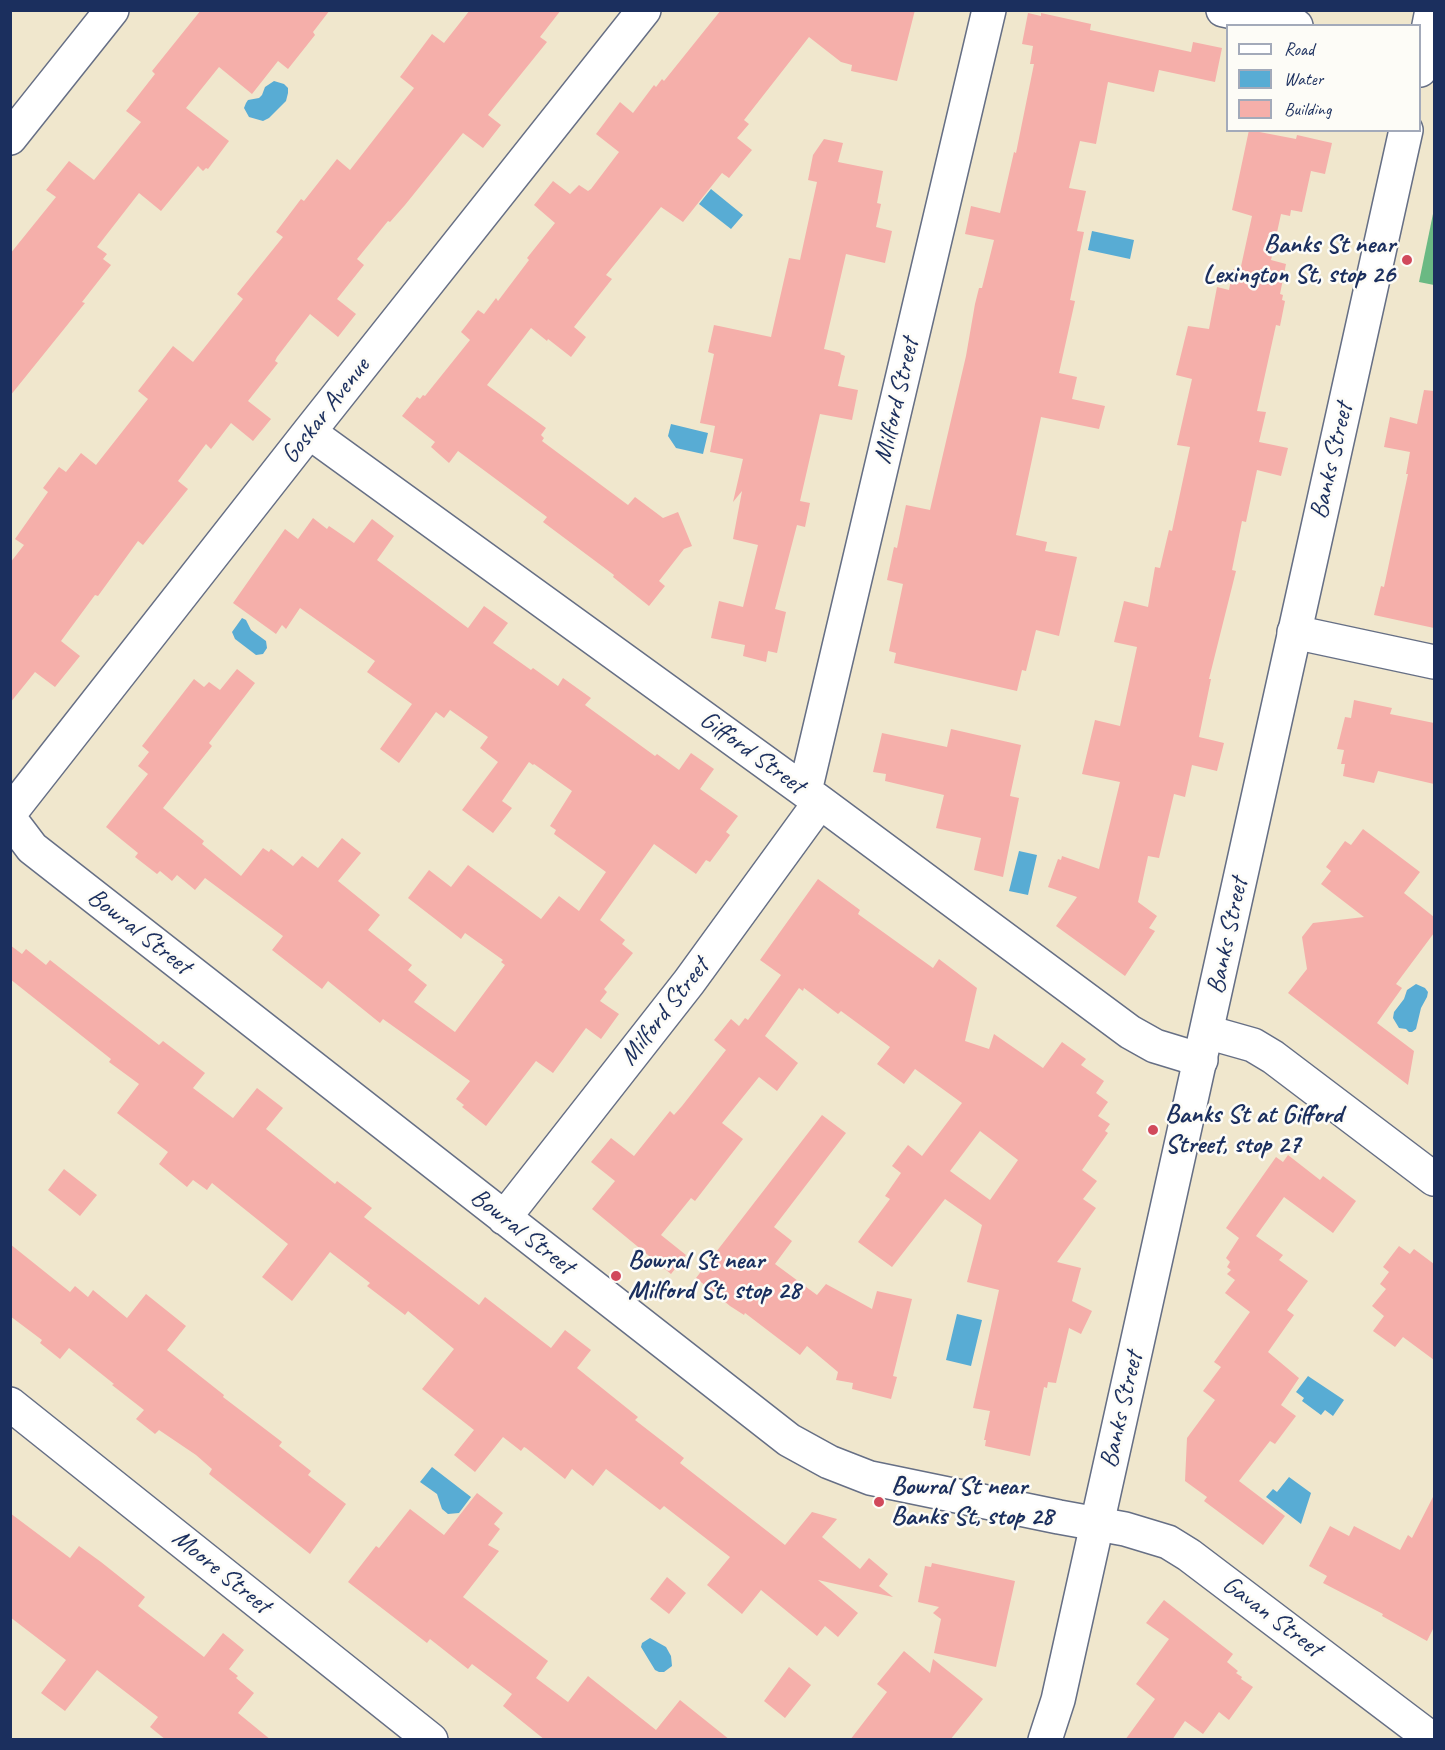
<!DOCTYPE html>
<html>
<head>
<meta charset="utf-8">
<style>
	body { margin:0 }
	#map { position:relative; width:1445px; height:1750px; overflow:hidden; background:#f0e7cd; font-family:Caveat,sans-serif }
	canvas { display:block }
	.frame { position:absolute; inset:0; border:12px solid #1b2f5e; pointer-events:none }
	.legend { position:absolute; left:1226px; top:24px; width:195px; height:108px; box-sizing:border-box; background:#fdfcf7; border:2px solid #a3aaba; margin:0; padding:8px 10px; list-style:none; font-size:18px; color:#1b2f5e }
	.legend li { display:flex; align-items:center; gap:12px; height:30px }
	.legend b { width:30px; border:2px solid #a3aaba }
</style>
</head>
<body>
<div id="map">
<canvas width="1445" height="1750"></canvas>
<div class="frame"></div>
<ul class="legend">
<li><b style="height:8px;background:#fff"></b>Road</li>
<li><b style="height:16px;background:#58acd4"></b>Water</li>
<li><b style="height:16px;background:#f5afaa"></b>Building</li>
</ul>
</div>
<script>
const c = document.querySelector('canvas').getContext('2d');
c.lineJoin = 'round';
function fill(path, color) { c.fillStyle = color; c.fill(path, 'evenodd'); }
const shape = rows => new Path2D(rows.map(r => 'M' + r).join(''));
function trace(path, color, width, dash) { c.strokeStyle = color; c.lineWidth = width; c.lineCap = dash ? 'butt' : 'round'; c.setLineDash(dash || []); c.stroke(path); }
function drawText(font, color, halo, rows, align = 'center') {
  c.font = font + ' Caveat,sans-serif'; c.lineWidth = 5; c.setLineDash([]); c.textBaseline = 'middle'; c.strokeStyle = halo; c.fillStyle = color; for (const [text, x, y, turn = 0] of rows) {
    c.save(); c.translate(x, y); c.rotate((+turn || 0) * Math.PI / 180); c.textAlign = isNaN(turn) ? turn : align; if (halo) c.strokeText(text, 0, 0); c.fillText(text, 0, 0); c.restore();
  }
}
fill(shape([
	[1434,209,1434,285,1419,282]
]), '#6ab983');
fill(shape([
	[274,81,284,84,288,88,288,93,286,101,269,118,263,121,249,117,244,108,246,103,248,100,259,98,262,95,265,87],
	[711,189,743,215,731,229,699,204],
	[1092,231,1134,240,1130,259,1088,250],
	[671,424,708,433,703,454,676,448,668,436],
	[242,618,246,620,251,630,266,641,267,648,263,654,256,655,235,639,232,632],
	[1019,851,1037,855,1028,895,1009,891],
	[1416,984,1425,988,1428,992,1427,997,1421,1008,1416,1029,1412,1032,1409,1032,1406,1029,1399,1028,1393,1018,1394,1012,1404,999,1407,990],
	[957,1314,982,1320,971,1366,946,1360],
	[1308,1376,1344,1400,1333,1416,1325,1410,1321,1415,1302,1401,1304,1398,1296,1392],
	[432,1467,471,1497,459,1513,448,1514,442,1509,437,1494,420,1482],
	[1289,1477,1311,1493,1301,1524,1266,1497,1273,1489,1277,1492],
	[650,1638,666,1647,671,1656,672,1666,664,1672,659,1672,655,1670,641,1647,642,1643]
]), '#58acd4');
fill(shape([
	[201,10,330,10,313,32,315,35,288,69,278,61,252,94,219,67,186,108,229,141,208,169,206,168,203,171,198,166,161,211,139,193,97,247,107,254,103,259,111,265,82,302,85,303,10,396,10,254,56,197,46,190,69,161,94,180,141,122,126,111,155,74,152,71],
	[470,10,561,10,540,37,547,42,488,115,501,125,483,148,463,133,405,205,390,222,388,221,357,259,364,265,337,299,356,314,338,337,310,314,277,357,275,361,278,363,248,401,271,419,253,441,231,423,211,449,206,444,178,481,188,489,143,545,138,541,98,596,95,595,61,641,80,656,55,687,35,672,10,703,10,563,24,545,15,539,48,492,43,488,59,467,66,472,81,453,96,465,148,399,138,391,173,346,193,362,243,299,237,294,283,237,276,232,301,199,304,201,337,159,350,170,414,88,400,77,432,34,444,43],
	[721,10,915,10,897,81,851,71,852,65,841,62,809,37,744,120,749,124,737,138,752,150,729,178,722,173,683,222,661,207,606,275,612,279,574,327,586,337,571,357,548,339,547,341,531,328,487,385,546,428,541,435,544,438,542,441,628,505,635,497,663,518,678,512,692,546,684,549,659,581,665,586,649,606,613,577,614,575,543,522,547,517,458,451,449,463,431,447,435,442,402,416,417,397,420,399,423,395,425,396,470,340,461,332,478,310,484,314,496,298,498,301,529,260,527,258,555,223,534,205,553,181,570,194,579,185,588,191,591,189,619,152,596,134,620,102,633,113,654,85,656,87,662,79,664,81],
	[1028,13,1041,16,1041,13,1091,24,1090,30,1191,52,1193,42,1222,48,1215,82,1159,70,1154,92,1108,82,1096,144,1080,141,1069,188,1086,191,1077,231,1084,232,1070,300,1075,301,1059,373,1077,377,1072,399,1105,406,1099,429,1041,417,1016,535,1047,542,1045,551,1077,557,1059,636,1036,630,1026,671,1022,670,1017,691,894,663,896,653,889,651,903,584,887,580,894,547,897,548,906,505,930,510,966,356,975,304,979,288,982,288,994,240,965,234,971,206,1000,213,1014,152,1016,153,1034,64,1030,64,1033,46,1022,44],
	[1249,130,1296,139,1297,135,1332,143,1325,174,1311,171,1302,212,1291,210,1290,216,1281,214,1271,260,1286,264,1280,294,1283,295,1282,300,1285,301,1280,326,1276,325,1257,411,1266,412,1259,442,1288,448,1281,476,1257,470,1246,522,1242,521,1232,570,1236,571,1209,679,1211,679,1199,737,1224,743,1217,771,1192,765,1185,797,1174,794,1159,858,1148,856,1138,902,1157,916,1149,928,1155,931,1125,976,1056,926,1077,897,1048,887,1058,859,1061,860,1062,856,1099,869,1120,782,1082,774,1095,720,1120,726,1137,647,1114,642,1124,601,1148,607,1155,567,1160,568,1169,530,1172,531,1190,447,1177,445,1192,379,1176,375,1188,326,1209,329,1217,287,1229,290,1233,269,1240,271,1252,216,1232,210],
	[824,139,843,143,838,162,883,171,877,203,881,204,876,227,892,231,885,263,846,254,824,349,841,353,840,354,845,356,838,386,858,390,852,420,820,414,800,501,810,503,805,527,797,525,775,609,786,612,777,653,768,651,766,662,743,656,745,645,711,638,719,601,743,607,758,545,733,539,742,491,733,502,743,459,710,452,715,426,700,423,714,354,708,352,714,325,771,337,789,258,800,260,817,182,808,180,813,155],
	[1424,390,1434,391,1434,628,1374,615,1381,586,1384,587,1408,474,1406,474,1410,452,1384,447,1390,417,1417,424],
	[313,518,327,529,329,526,354,543,372,519,394,536,377,560,468,628,484,606,508,623,493,643,531,670,533,668,558,686,563,678,591,698,585,705,655,756,657,754,679,770,691,753,714,769,700,789,738,816,726,832,730,835,710,862,706,860,696,874,654,844,600,920,625,940,622,944,633,953,604,989,607,992,600,1001,619,1014,601,1039,586,1028,553,1073,536,1061,486,1126,462,1107,464,1105,456,1099,470,1081,383,1019,380,1023,328,981,322,989,272,950,283,936,205,878,195,890,177,875,172,881,160,871,157,874,135,857,138,853,106,827,148,774,138,766,149,752,142,746,194,679,204,687,209,682,220,690,237,669,255,683,209,743,212,746,163,808,204,841,202,844,241,876,263,848,269,852,271,849,293,866,302,856,318,868,342,838,361,853,338,881,380,915,368,930,412,965,408,970,427,985,414,1002,455,1032,505,965,501,962,503,960,465,933,461,939,408,898,429,870,451,887,468,865,541,919,559,896,579,911,606,872,554,834,556,830,550,826,572,791,534,764,533,765,529,762,502,801,512,808,493,833,462,810,498,762,480,748,488,737,450,710,444,718,436,712,399,763,380,749,412,704,367,672,375,661,300,608,286,629,282,625,276,634,233,603,285,529,298,539],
	[1354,700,1392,708,1390,714,1434,723,1434,784,1378,771,1374,783,1343,776,1345,764,1341,764,1344,750,1337,749,1345,717,1351,718],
	[951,729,1021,745,1010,796,1019,798,1003,877,974,870,981,838,936,828,944,795,885,781,886,774,873,772,882,733,947,747],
	[1363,829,1420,872,1404,893,1434,917,1434,933,1396,984,1402,988,1377,1023,1414,1051,1408,1085,1288,993,1307,969,1302,937,1313,923,1364,917,1321,884,1331,871,1326,867,1345,841,1351,845],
	[818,879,860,910,858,914,933,968,939,959,977,988,965,1041,989,1049,994,1034,1043,1068,1062,1042,1086,1059,1081,1065,1104,1081,1096,1093,1108,1102,1098,1116,1110,1124,1105,1131,1108,1133,1082,1170,1097,1181,1083,1199,1096,1208,1057,1262,1081,1268,1072,1301,1092,1311,1081,1334,1069,1328,1056,1383,1048,1382,1047,1388,1044,1387,1030,1456,985,1446,986,1440,984,1440,990,1411,973,1408,999,1290,967,1282,982,1225,945,1199,892,1267,858,1242,890,1199,885,1196,901,1173,892,1166,908,1145,922,1156,962,1103,915,1069,904,1084,877,1064,890,1047,841,1011,838,1014,804,988,803,991,799,988,765,1036,798,1063,777,1091,759,1077,722,1123,743,1139,695,1201,691,1198,661,1235,686,1255,671,1274,592,1209,615,1181,591,1162,611,1138,634,1156,670,1111,674,1115,682,1106,726,1050,714,1040,731,1019,739,1026,745,1018,748,1020,781,975,760,960],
	[980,1131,1018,1160,990,1200,950,1171],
	[10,945,22,954,26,949,46,965,50,960,159,1045,163,1041,205,1073,193,1088,233,1118,257,1088,283,1108,266,1129,335,1184,337,1181,372,1208,364,1217,479,1305,485,1297,551,1348,565,1330,591,1350,577,1368,638,1417,635,1420,684,1458,680,1463,785,1545,812,1512,837,1519,822,1537,860,1569,869,1558,888,1574,879,1586,893,1597,818,1580,858,1613,838,1637,825,1626,817,1636,761,1590,742,1614,707,1585,730,1557,664,1506,660,1510,606,1469,593,1486,572,1469,565,1479,526,1448,524,1447,521,1451,503,1437,475,1472,454,1455,474,1430,422,1389,454,1349,408,1311,405,1315,367,1286,370,1283,330,1252,292,1301,262,1277,288,1244,212,1183,207,1190,193,1180,187,1187,159,1164,168,1152,117,1113,139,1084,109,1062,111,1059,10,979],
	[822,1115,846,1133,774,1227,792,1241,775,1264,817,1295,826,1284,872,1309,877,1291,912,1299,893,1376,897,1377,891,1399,852,1389,853,1383,836,1380,838,1372,807,1346,800,1355,745,1313,744,1315,730,1306,696,1278],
	[1288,1155,1320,1180,1323,1176,1356,1201,1333,1233,1284,1197,1256,1236,1283,1255,1279,1260,1308,1281,1287,1310,1294,1315,1268,1352,1299,1378,1281,1405,1296,1416,1275,1444,1270,1441,1239,1481,1285,1516,1263,1545,1204,1501,1207,1497,1185,1481,1187,1438,1215,1400,1203,1391,1221,1367,1214,1362,1250,1312,1225,1293,1235,1280,1227,1274,1231,1270,1227,1267,1230,1262,1226,1258,1239,1238,1226,1228,1276,1157,1283,1162],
	[64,1169,97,1195,80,1216,48,1190],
	[10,1244,70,1292,75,1286,88,1297,93,1290,127,1318,146,1294,186,1326,167,1350,224,1395,223,1397,282,1442,279,1446,311,1471,308,1475,346,1504,310,1554,209,1474,212,1469,196,1455,159,1430,155,1434,136,1419,144,1410,112,1385,114,1384,69,1348,60,1359,40,1343,42,1340,10,1316],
	[1399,1246,1410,1254,1414,1249,1434,1264,1434,1360,1403,1337,1395,1347,1373,1331,1384,1316,1372,1306,1386,1289,1380,1284,1389,1272,1383,1267],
	[477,1493,503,1513,494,1524,500,1529,488,1545,499,1551,463,1597,548,1661,536,1678,568,1702,588,1676,656,1730,680,1700,730,1740,545,1740,503,1706,512,1694,472,1664,468,1669,430,1639,427,1643,348,1582,376,1546,379,1548,410,1509,444,1535],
	[1434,1495,1434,1627,1427,1641,1382,1616,1383,1614,1323,1583,1327,1576,1309,1566,1330,1526,1349,1536,1354,1526,1400,1550,1408,1535,1412,1538],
	[10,1513,70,1558,79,1546,101,1562,145,1597,138,1606,204,1657,223,1633,244,1650,229,1669,238,1676,236,1678,254,1693,238,1713,271,1740,166,1740,150,1727,158,1717,97,1670,65,1711,41,1693,66,1660,10,1617],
	[932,1563,1015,1581,996,1667,934,1653,941,1619,933,1613,939,1607,918,1602,925,1566,931,1567],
	[667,1577,686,1593,669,1614,650,1599],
	[1164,1600,1233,1654,1227,1662,1238,1671,1236,1673,1242,1677,1241,1679,1253,1687,1229,1720,1219,1712,1203,1734,1185,1721,1172,1740,1125,1740,1155,1699,1136,1684,1169,1639,1146,1623],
	[904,1651,930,1673,933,1659,983,1699,950,1740,850,1740,887,1692,877,1684],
	[789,1667,811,1685,785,1718,764,1701]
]), '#f5afaa');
const minor = shape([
	[1223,10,1296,26],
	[10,138,112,10],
	[309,432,820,802,1130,1032,1155,1046,1201,1060],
	[1294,632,1434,662],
	[805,791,989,10],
	[10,813,309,432,644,10],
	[10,819,32,848,789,1440,829,1462,870,1478,1059,1517,1125,1529,1168,1542,1189,1555,1433,1740],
	[1207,1032,1253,1045,1273,1057,1434,1179],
	[504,1218,689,982,820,802],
	[10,1404,431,1740]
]);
const major = shape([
	[1420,70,1432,10],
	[1045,1740,1058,1700,1406,130]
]);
trace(minor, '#666f85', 36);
trace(major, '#666f85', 36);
trace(minor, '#fff', 33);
trace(major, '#fff', 33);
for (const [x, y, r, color] of [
	[1407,260,6,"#d1495b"],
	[1153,1130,6,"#d1495b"],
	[616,1276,6,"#d1495b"],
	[879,1502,6,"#d1495b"]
]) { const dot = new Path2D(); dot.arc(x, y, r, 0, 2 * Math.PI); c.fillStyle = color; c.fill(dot); trace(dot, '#fdfcf7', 2); }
drawText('bold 26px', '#1b2f5e', '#fdfcf7', [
	["Banks St near",1395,245,"right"],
	["Lexington St, stop 26",1395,275,"right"],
	["Banks St at Gifford",1165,1115],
	["Street, stop 27",1165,1145],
	["Bowral St near",628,1261],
	["Milford St, stop 28",628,1291],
	["Bowral St near",891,1487],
	["Banks St, stop 28",891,1517]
], 'left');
drawText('26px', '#1b2f5e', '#fdfcf7', [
	["Milford Street",897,401,-77],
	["Goskar Avenue",326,411,-52],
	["Banks Street",1332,461,-77],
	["Gifford Street",752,753,36],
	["Bowral Street",139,932,38],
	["Banks Street",1228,936,-78],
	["Milford Street",665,1012,-52],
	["Bowral Street",522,1232,38],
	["Banks Street",1122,1410,-77],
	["Moore Street",221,1572,39],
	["Gavan Street",1272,1617,37]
]);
</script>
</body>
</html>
